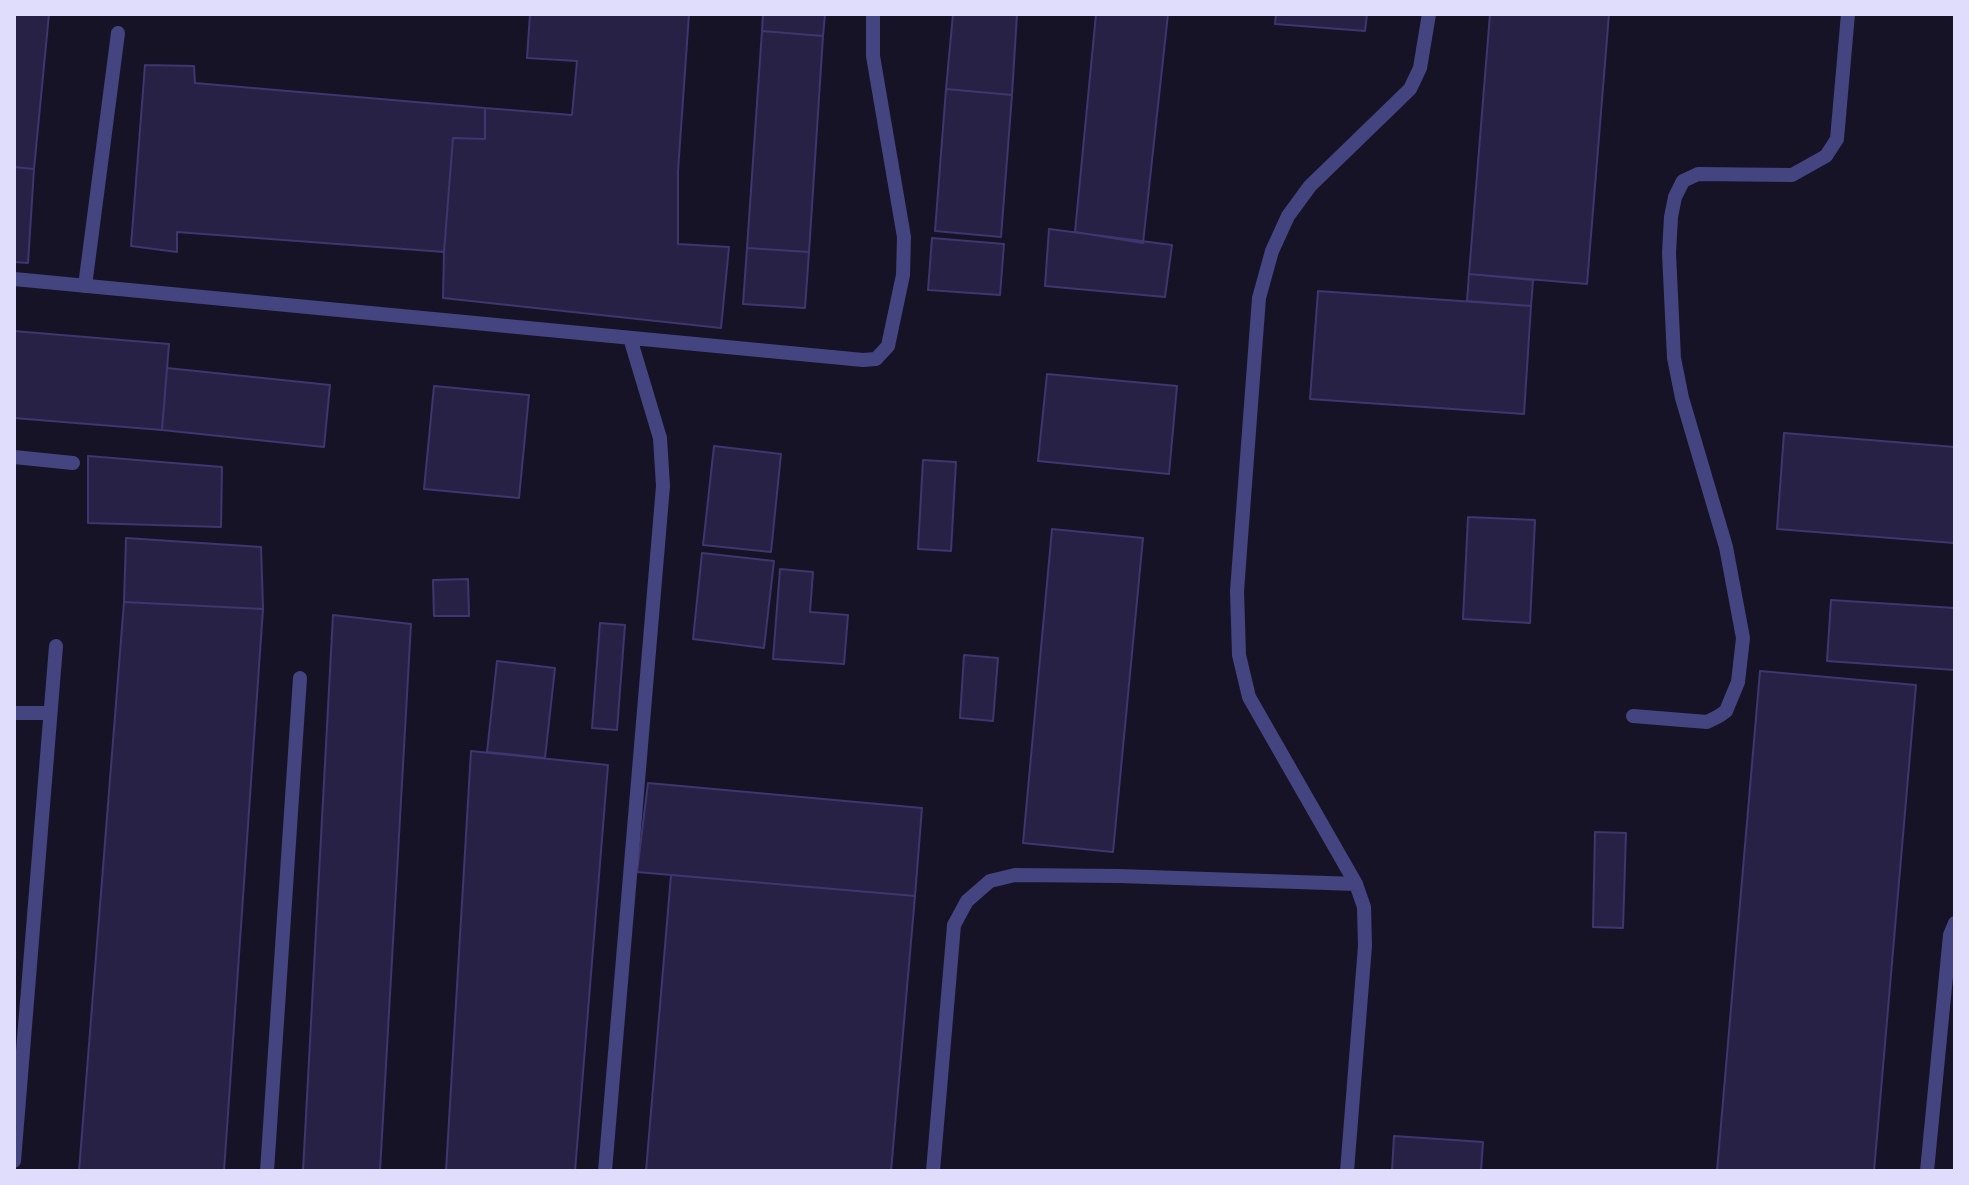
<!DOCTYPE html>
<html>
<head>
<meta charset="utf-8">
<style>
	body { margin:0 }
	#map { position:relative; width:1969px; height:1185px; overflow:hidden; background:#161327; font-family:"Space Grotesk",sans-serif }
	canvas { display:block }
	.frame { position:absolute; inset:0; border:16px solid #dfddfb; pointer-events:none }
</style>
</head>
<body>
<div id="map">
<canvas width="1969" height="1185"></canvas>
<div class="frame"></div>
</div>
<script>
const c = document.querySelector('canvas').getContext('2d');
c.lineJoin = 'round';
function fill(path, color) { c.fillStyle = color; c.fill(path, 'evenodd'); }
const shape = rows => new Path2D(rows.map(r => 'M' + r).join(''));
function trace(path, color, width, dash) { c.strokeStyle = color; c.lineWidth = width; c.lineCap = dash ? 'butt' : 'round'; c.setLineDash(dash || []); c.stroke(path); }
const building = shape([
	[14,14,49,14,34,169,14,167,14,14],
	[530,14,689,14,678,171,678,244,729,247,721,328,443,298,444,252,453,138,485,139,485,108,572,115,577,61,527,58,530,14],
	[763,14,825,14,823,36,762,31,763,14],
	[953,14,1017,14,1012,95,946,89,953,14],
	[1096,14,1168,14,1143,243,1075,232,1096,14],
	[1276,14,1367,14,1365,31,1275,24,1276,14],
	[1490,14,1609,14,1587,284,1469,274,1490,14],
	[762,31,823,36,809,252,747,248,762,31],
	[145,65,194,66,195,83,485,108,485,139,453,138,444,252,177,232,177,252,131,246,145,65],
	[946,89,1012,95,1001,237,935,231,946,89],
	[14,167,34,169,28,263,14,262,14,167],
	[1049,229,1172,245,1165,297,1045,286,1049,229],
	[932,238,1004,244,1000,295,928,290,932,238],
	[747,248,809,252,805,308,743,304,747,248],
	[1469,274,1533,280,1531,306,1467,301,1469,274],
	[1318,291,1531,306,1524,414,1310,399,1318,291],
	[14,331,169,344,162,430,14,418,14,331],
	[167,368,330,385,324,447,162,430,167,368],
	[1047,374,1177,386,1169,474,1038,461,1047,374],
	[434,386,529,395,519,498,424,489,434,386],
	[1784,433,1955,447,1954,543,1777,529,1784,433],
	[714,446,781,454,771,552,703,545,714,446],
	[88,456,222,467,221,527,88,523,88,456],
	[923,460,956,462,951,551,918,549,923,460],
	[1468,517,1535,520,1530,623,1463,619,1468,517],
	[1052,529,1143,538,1113,852,1023,843,1052,529],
	[126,538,261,547,263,609,124,602,126,538],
	[702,553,774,561,764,648,693,639,702,553],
	[780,569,813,572,810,612,848,615,844,664,773,659,780,569],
	[468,579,469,616,434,616,433,580,468,579],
	[1831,600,1955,608,1955,670,1827,661,1831,600],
	[124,602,263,609,224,1171,79,1171,124,602],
	[333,615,411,624,380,1171,303,1171,333,615],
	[600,623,625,625,617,730,592,728,600,623],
	[964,655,998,658,993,721,960,718,964,655],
	[497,661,555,668,545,758,487,752,497,661],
	[1760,671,1916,685,1874,1171,1717,1171,1760,671],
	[471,751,608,765,575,1171,446,1171,471,751],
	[648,783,922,808,915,896,637,872,648,783],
	[1595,832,1626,833,1623,928,1593,927,1595,832],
	[671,875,915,896,891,1171,646,1171,671,875],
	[1394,1136,1483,1142,1481,1171,1392,1171,1394,1136]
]);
fill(building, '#272146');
trace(building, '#3f366f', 2);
trace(shape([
	[14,279,863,360,876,359,888,346,903,275,904,237,873,56,873,14],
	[85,286,118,33],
	[14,457,73,463],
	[14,713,50,713],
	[1633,716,1707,722,1719,716,1726,711,1738,682,1743,638,1726,547,1682,398,1674,358,1669,253,1671,217,1675,197,1683,181,1698,174,1792,175,1826,156,1837,139,1848,14],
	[14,1161,56,646],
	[267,1171,300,678],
	[605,1171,663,486,660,438,630,338],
	[933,1171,954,925,967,901,990,881,1015,875,1119,876,1356,884],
	[1347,1171,1365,946,1364,907,1356,884,1249,697,1239,655,1237,591,1259,298,1272,251,1288,216,1310,186,1410,89,1420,68,1429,14],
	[1927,1171,1950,935,1955,923]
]), '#444480', 14);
</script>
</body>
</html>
